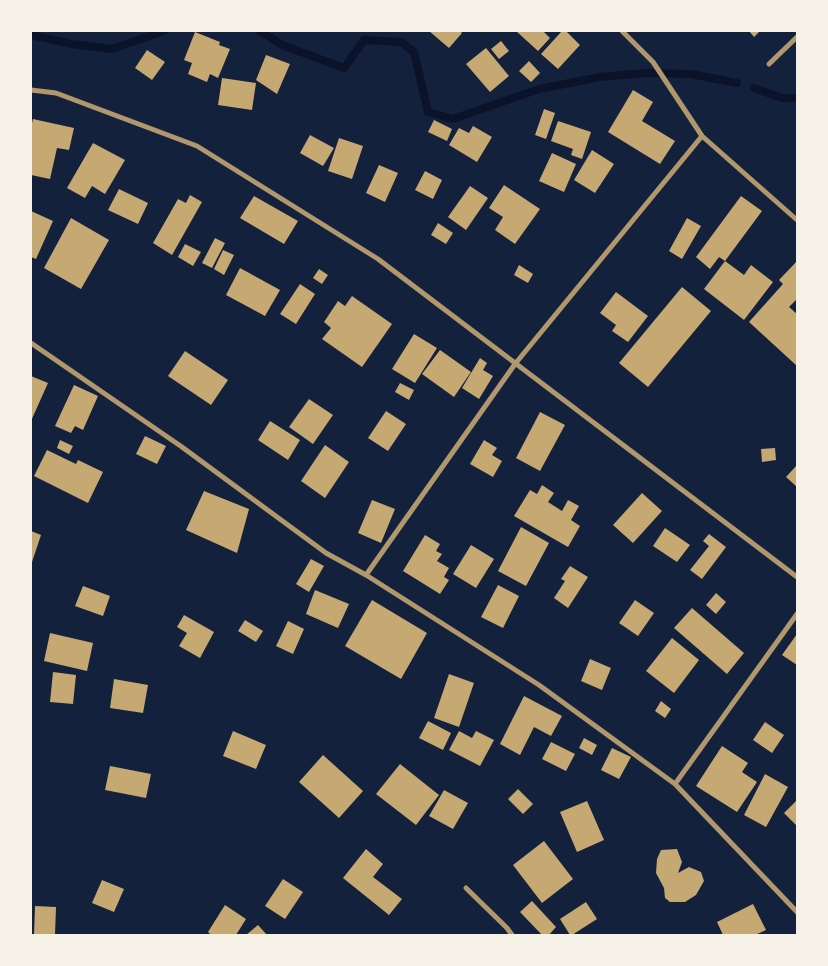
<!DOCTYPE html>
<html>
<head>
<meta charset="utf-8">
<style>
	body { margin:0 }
	#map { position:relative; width:828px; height:966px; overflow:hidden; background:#14213d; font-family:"Sofia Sans Condensed",sans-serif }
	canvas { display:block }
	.frame { position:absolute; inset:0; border:32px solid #f6f1e7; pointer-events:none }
</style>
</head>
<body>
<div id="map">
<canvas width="828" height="966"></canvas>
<div class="frame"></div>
</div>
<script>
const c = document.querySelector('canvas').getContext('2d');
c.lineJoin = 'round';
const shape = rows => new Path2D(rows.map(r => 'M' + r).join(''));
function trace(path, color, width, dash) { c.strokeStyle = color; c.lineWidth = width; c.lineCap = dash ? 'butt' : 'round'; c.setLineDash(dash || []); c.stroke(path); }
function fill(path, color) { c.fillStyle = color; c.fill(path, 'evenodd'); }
trace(shape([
	[260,31,282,45,344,68,364,40,401,42,414,52,428,112,453,119,539,89,600,77,645,73,691,74,737,83],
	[31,35,72,44,112,49,164,31],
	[754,88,782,98,797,98]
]), '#0b132b', 8);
fill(shape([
	[429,31,460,31,462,33,449,48],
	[516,31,543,31,550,38,538,51],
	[562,31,566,31,580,45,558,69,541,54],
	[749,31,760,31,754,37],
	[195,32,220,42,219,45,230,49,218,78,210,74,207,82,188,74,192,63,184,60],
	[501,41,509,51,499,59,491,49],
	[486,48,509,76,490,92,466,64],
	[147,50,165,62,152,80,135,68],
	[266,55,290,64,277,94,256,80],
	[529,61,540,73,531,82,519,71],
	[222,78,256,83,252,110,218,105],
	[633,90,653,102,642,121,675,141,660,164,608,132],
	[544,109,555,113,546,139,535,135],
	[33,119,74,128,69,150,57,148,50,179,31,175,31,127],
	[434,120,452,129,447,141,428,132],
	[558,121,591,132,582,159,571,155,573,149,551,141],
	[473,126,492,137,477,162,449,145,459,128,469,133],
	[310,135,334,148,323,166,300,153],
	[339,138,363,146,352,179,328,171],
	[93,143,125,160,105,194,92,186,85,198,67,188],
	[592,150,614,164,595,193,574,180],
	[552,153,576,164,564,192,539,181],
	[379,165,398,173,385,202,366,193],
	[425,171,442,180,433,199,415,190],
	[504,185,540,209,515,244,495,230,503,217,489,208],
	[470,186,488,198,466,230,448,217],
	[119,189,148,203,138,224,108,210],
	[190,195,202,202,172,255,153,243,178,199,186,203],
	[254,196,298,221,284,244,240,218],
	[741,196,762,211,725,261,719,257,710,269,696,257],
	[31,211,53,221,36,259,31,257],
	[71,218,109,240,81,289,44,268],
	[687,218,701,226,682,259,669,251],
	[438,223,453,233,446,244,431,235],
	[215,238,225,243,212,268,202,263],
	[185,244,201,252,193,266,178,257],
	[223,250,234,255,224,275,214,269],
	[725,261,744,275,751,265,773,282,744,320,704,289],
	[797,261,797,299,789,307,797,314,797,366,749,322,783,284,779,280],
	[519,265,533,274,528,283,514,275],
	[240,268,280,290,265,316,226,295],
	[319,269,328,275,322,284,313,278],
	[300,284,315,294,296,324,280,314],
	[682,287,711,311,648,387,619,363],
	[616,292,648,316,628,342,612,331,616,325,600,313],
	[352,296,392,324,362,367,322,339,331,328,324,322,338,301,345,306],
	[414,334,437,348,415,383,392,369],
	[440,350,471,372,454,397,422,374],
	[185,351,228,380,211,405,168,376],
	[480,358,487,363,483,370,493,376,479,399,462,388],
	[31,376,48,383,31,421],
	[400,383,414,390,409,400,395,392],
	[74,385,98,396,83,430,75,426,71,433,55,426],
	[309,399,333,415,313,444,289,427],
	[386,411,406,424,388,451,368,438],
	[540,412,565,425,540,471,516,458],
	[270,421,300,440,288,460,258,440],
	[145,436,166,446,157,464,136,454],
	[60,440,73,446,69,454,57,448],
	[484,440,497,448,492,455,502,461,493,477,470,464],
	[325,445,349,462,325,498,301,481],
	[775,448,776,460,762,462,761,449],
	[47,450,76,464,78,460,103,472,88,503,34,476],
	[797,465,797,487,786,477],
	[542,485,554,493,548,502,562,511,568,500,579,506,571,520,580,526,568,547,514,516,530,490,537,494],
	[204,491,249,509,237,553,186,530],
	[642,493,662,511,633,543,613,525],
	[372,500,395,509,381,543,358,533],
	[521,527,549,543,526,586,498,571],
	[665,528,690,545,677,562,653,546],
	[31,531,41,535,32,562,31,562],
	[709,534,726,547,702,579,690,570,709,546,703,541],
	[425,535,440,544,436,551,442,554,437,561,449,568,444,577,449,580,440,594,403,571],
	[471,545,494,559,476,588,453,574],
	[311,559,324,566,309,592,296,584],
	[570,566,588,577,568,608,554,598,565,581,561,579],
	[498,585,519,596,503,628,481,617],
	[83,586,110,596,103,616,75,606],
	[315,590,349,604,338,628,306,614],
	[716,593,726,602,716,614,706,605],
	[372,600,427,633,401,679,345,646],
	[635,600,654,613,638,636,619,623],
	[692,608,744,653,727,674,674,628],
	[184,615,214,632,200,658,179,646,187,633,177,627],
	[245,620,263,631,256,642,238,631],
	[288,621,304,629,293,654,276,646],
	[50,633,93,643,87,671,44,661],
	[797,634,797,665,782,655],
	[672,638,699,660,674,693,646,671],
	[590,659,611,668,602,690,581,681],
	[53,672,76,675,73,704,50,702],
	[449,674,474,683,459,727,434,718],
	[114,679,148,685,143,713,110,708],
	[524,696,562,716,551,736,534,727,520,755,500,744],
	[661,701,671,709,665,718,655,711],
	[428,721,451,733,443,750,419,738],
	[765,722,784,735,772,753,753,740],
	[233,731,266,745,256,769,223,756],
	[459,731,472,738,476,731,494,740,480,766,449,750],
	[584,738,597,745,592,755,579,748],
	[551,742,575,754,566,771,542,759],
	[722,746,748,763,742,772,757,782,737,812,696,786],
	[612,748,631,757,619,779,601,770],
	[323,755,363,791,339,818,299,782],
	[400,764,439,795,416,825,376,794],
	[110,766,151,774,146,798,105,790],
	[765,774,788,787,766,827,744,815],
	[518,789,533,804,523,814,508,799],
	[444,790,468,803,453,829,429,816],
	[797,800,797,826,784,813],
	[587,801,604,840,577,852,560,812],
	[544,841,573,879,542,903,513,865],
	[366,849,383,864,373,877,402,899,389,915,343,878],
	[677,849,682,862,678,873,689,867,701,872,704,881,696,895,685,902,670,902,665,898,664,888,656,873,657,859,661,850],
	[283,879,303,892,285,919,265,906],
	[102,880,124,889,114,912,92,903],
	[532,901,556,927,549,935,542,935,520,912],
	[586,902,597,919,572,935,570,935,560,919],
	[753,904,766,930,755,935,723,935,717,922],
	[225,905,246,919,236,935,211,935,208,932],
	[35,906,56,907,55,935,34,935],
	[258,925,267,935,246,935]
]), '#c6a872');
trace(shape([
	[622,31,653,62,702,136,797,220],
	[769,64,797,37],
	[31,90,56,93,197,146,378,259,797,577],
	[31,343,182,447,326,553,366,575,539,685,675,784,797,912],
	[366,575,515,364,702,136],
	[675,784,797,614],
	[466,888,507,928,512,935]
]), '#b1986c', 5);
</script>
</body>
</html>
